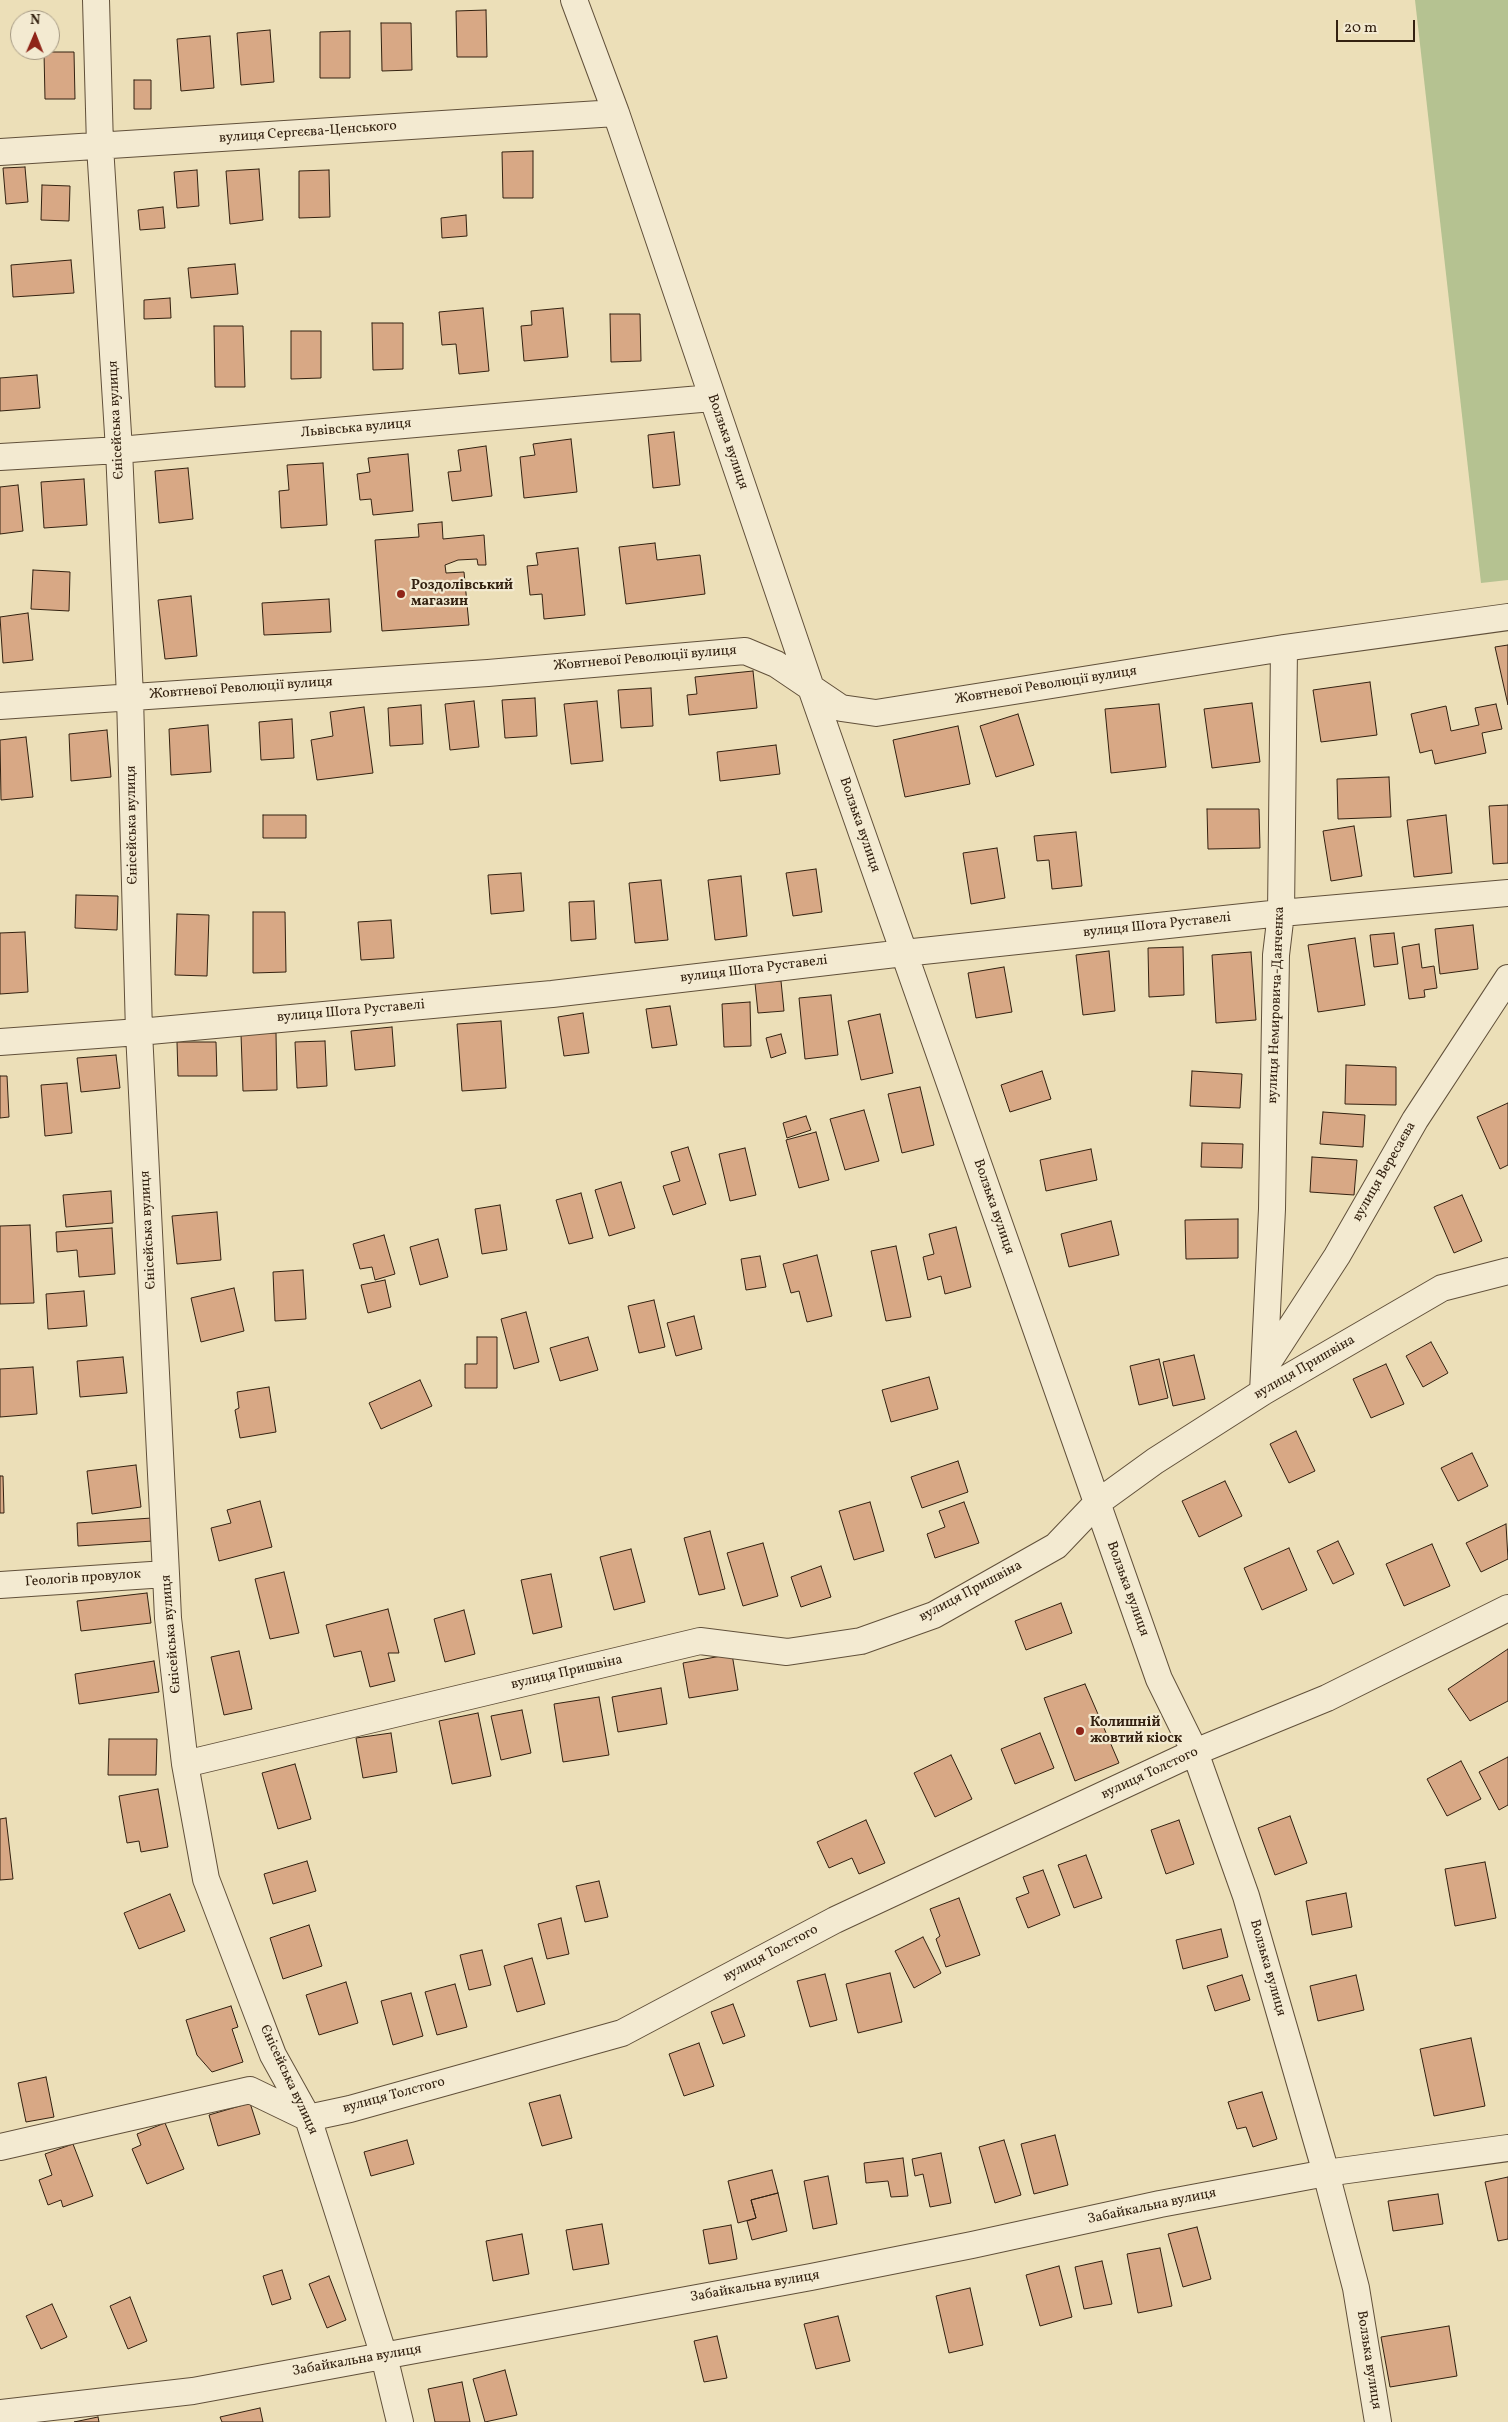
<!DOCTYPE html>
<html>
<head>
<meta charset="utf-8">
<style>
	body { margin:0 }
	#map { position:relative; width:1508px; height:2422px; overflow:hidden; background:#ecdfb8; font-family:Vollkorn,serif }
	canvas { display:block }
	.north { position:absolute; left:10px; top:10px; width:50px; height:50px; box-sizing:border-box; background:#f3ead1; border:1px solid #a69a84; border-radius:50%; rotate:1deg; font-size:14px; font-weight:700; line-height:20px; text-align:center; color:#332110 }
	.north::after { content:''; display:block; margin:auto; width:18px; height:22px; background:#8f2418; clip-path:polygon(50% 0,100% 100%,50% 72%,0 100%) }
	.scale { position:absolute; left:1336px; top:20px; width:79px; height:22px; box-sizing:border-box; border:2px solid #332110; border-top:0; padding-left:6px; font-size:15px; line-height:18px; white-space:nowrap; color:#332110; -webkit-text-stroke:4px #f3ead1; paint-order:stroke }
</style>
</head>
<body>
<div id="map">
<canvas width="1508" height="2422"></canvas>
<div class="north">N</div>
<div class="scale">20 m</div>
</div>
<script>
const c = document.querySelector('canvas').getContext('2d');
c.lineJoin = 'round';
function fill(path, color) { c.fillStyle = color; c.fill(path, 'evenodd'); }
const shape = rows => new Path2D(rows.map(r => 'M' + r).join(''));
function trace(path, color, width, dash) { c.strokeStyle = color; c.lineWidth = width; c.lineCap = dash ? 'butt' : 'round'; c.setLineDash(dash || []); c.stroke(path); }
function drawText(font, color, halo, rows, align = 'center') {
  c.font = font + ' Vollkorn,serif'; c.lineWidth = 4.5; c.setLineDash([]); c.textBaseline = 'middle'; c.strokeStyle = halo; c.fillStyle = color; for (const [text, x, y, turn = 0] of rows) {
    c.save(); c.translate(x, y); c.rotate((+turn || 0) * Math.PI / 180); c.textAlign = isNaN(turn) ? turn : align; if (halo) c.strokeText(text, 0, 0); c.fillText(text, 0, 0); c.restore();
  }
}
fill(shape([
	[1415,0,1508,0,1508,580,1481,583]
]), '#b5c291');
const building = shape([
	[486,10,487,57,457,57,456,11,486,10],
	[381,23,411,23,412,70,382,71,381,23],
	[270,30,274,82,241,85,237,33,270,30],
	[350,31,350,78,320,78,320,32,350,31],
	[210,36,214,88,181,91,177,39,210,36],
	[44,52,74,52,75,99,45,99,44,52],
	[134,80,151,80,151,109,134,109,134,80],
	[533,151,533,198,503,198,502,152,533,151],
	[25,167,28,202,6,204,3,168,25,167],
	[259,169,263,220,230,224,226,171,259,169],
	[197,170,199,206,177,208,174,172,197,170],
	[329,170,330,217,299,218,299,171,329,170],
	[42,185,70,186,69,221,41,220,42,185],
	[163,207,165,228,140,230,138,210,163,207],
	[466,215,467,236,442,238,441,218,466,215],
	[71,260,74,293,13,297,11,265,71,260],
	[235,264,238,294,191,298,188,268,235,264],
	[170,298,171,318,144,319,144,300,170,298],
	[483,308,489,371,459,374,456,344,442,345,439,312,483,308],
	[563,308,568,357,524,361,521,326,532,325,531,311,563,308],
	[610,314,640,314,641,361,611,362,610,314],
	[372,323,403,323,403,369,373,370,372,323],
	[214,326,243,326,245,387,215,387,214,326],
	[291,331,321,331,321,378,291,379,291,331],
	[37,375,40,408,0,411,0,378,37,375],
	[674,432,680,485,653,488,648,435,674,432],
	[571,439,577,492,524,498,520,457,535,455,533,444,571,439],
	[486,446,492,496,452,501,448,472,461,471,458,450,486,446],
	[408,454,413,511,373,515,371,499,360,500,357,474,370,472,368,458,408,454],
	[323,463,327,525,281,528,279,491,289,490,287,465,323,463],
	[188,468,193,519,159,523,155,471,188,468],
	[84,479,87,525,44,528,41,482,84,479],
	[18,485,23,531,0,534,0,487,18,485],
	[442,522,443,539,484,535,486,565,478,565,477,559,458,560,445,565,446,573,464,572,469,625,382,631,375,540,419,537,418,524,442,522],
	[655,543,657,560,700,555,705,594,626,604,619,547,655,543],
	[578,548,585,615,544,619,542,594,530,595,527,566,538,565,536,553,578,548],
	[33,570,70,572,69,611,31,609,33,570],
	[191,596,197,656,165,659,158,600,191,596],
	[329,599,331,632,264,635,262,603,329,599],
	[28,613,33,660,3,663,0,617,28,613],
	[1508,645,1508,705,1495,647,1508,645],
	[753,671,757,708,689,715,687,695,697,694,695,677,753,671],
	[1370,682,1377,735,1321,742,1313,690,1370,682],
	[651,688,653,726,621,728,618,690,651,688],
	[535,698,537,736,505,738,502,700,535,698],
	[474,701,479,747,450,750,445,704,474,701],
	[597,701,603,761,571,764,564,704,597,701],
	[1252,703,1260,762,1212,768,1204,709,1252,703],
	[1159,704,1166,767,1111,773,1105,709,1159,704],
	[1496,704,1502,729,1482,733,1486,753,1435,764,1432,750,1420,753,1411,714,1446,706,1451,731,1479,725,1475,708,1496,704],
	[421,705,423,744,390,746,388,708,421,705],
	[364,707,373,773,317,780,311,740,333,736,330,712,364,707],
	[1018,714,1034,765,996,777,980,726,1018,714],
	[292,719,294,758,261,760,259,722,292,719],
	[208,725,211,772,171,775,169,729,208,725],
	[958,726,970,784,905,797,893,740,958,726],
	[107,730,111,777,71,781,69,734,107,730],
	[26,737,33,797,1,800,0,740,26,737],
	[776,745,780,774,720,781,717,752,776,745],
	[1389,777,1391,817,1338,819,1337,779,1389,777],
	[1508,805,1508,863,1493,864,1489,806,1508,805],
	[1207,809,1259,809,1260,848,1208,849,1207,809],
	[263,815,306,815,306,838,263,838,263,815],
	[1446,815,1452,873,1414,877,1407,820,1446,815],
	[1354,826,1362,876,1331,881,1323,831,1354,826],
	[1076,832,1082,886,1052,889,1049,860,1037,861,1034,836,1076,832],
	[997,848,1005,898,971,904,963,853,997,848],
	[816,869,822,912,793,916,786,873,816,869],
	[521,873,524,911,491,914,488,875,521,873],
	[741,876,747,936,715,940,708,880,741,876],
	[661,880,668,940,635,943,629,883,661,880],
	[76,895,118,896,117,930,75,928,76,895],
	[594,901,596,939,571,941,569,902,594,901],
	[253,912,285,912,286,972,253,973,253,912],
	[177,914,209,915,207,976,175,975,177,914],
	[391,920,394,958,361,960,358,922,391,920],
	[1473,925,1478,969,1440,974,1435,929,1473,925],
	[25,932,28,992,0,994,0,933,25,932],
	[1394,933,1398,964,1374,967,1370,935,1394,933],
	[1355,938,1365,1005,1318,1012,1308,945,1355,938],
	[1419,944,1422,968,1434,966,1437,988,1424,990,1425,997,1409,999,1402,947,1419,944],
	[1183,947,1184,995,1149,997,1148,948,1183,947],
	[1109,951,1115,1011,1083,1015,1076,955,1109,951],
	[1251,952,1256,1020,1216,1023,1212,955,1251,952],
	[1004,967,1012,1012,976,1018,968,973,1004,967],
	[781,981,784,1011,758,1013,755,983,781,981],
	[831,995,838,1055,805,1059,799,998,831,995],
	[750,1002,751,1046,724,1047,722,1004,750,1002],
	[670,1006,677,1045,652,1048,646,1009,670,1006],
	[583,1013,589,1053,564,1056,558,1017,583,1013],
	[880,1014,893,1073,861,1080,848,1021,880,1014],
	[501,1021,506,1088,462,1091,457,1024,501,1021],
	[392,1027,395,1066,355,1070,351,1031,392,1027],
	[276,1033,277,1090,243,1091,241,1034,276,1033],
	[781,1034,786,1053,771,1058,766,1038,781,1034],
	[325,1041,327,1086,297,1088,295,1042,325,1041],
	[177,1042,216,1042,217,1076,178,1076,177,1042],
	[116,1055,120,1088,81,1092,77,1058,116,1055],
	[1346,1065,1396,1067,1396,1105,1345,1104,1346,1065],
	[1042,1071,1051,1099,1010,1112,1001,1085,1042,1071],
	[1192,1071,1242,1074,1240,1108,1190,1106,1192,1071],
	[0,1076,7,1076,9,1117,0,1118,0,1076],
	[67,1083,72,1133,45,1136,41,1085,67,1083],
	[920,1087,934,1145,902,1153,888,1094,920,1087],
	[1508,1103,1508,1165,1500,1169,1477,1117,1508,1103],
	[864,1110,879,1161,845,1170,830,1119,864,1110],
	[1323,1112,1365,1115,1363,1147,1320,1144,1323,1112],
	[806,1116,811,1130,787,1138,783,1123,806,1116],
	[816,1132,829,1180,799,1188,786,1140,816,1132],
	[1202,1143,1243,1144,1242,1168,1201,1167,1202,1143],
	[688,1147,706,1204,673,1215,663,1186,680,1181,671,1152,688,1147],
	[745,1148,756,1195,730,1201,719,1154,745,1148],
	[1091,1149,1097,1180,1046,1191,1040,1160,1091,1149],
	[1312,1157,1357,1160,1354,1195,1310,1192,1312,1157],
	[621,1182,635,1228,609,1236,595,1190,621,1182],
	[111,1191,113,1223,66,1227,63,1195,111,1191],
	[581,1193,593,1238,569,1244,556,1200,581,1193],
	[1462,1195,1482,1241,1454,1253,1434,1207,1462,1195],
	[500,1205,507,1250,482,1254,475,1209,500,1205],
	[217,1212,221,1260,177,1264,172,1216,217,1212],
	[1238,1219,1238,1258,1186,1259,1185,1220,1238,1219],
	[1111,1221,1119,1255,1069,1267,1061,1234,1111,1221],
	[30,1225,34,1303,0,1304,0,1226,30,1225],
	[956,1227,971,1287,945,1294,941,1276,928,1280,923,1257,934,1254,929,1234,956,1227],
	[112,1228,115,1274,79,1277,77,1250,57,1252,56,1232,112,1228],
	[384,1235,395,1274,375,1280,372,1267,360,1269,353,1244,384,1235],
	[438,1239,448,1277,420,1285,410,1247,438,1239],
	[896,1246,911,1317,886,1321,871,1251,896,1246],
	[817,1255,832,1316,807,1322,799,1291,791,1293,783,1264,817,1255],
	[760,1256,766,1287,746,1290,741,1259,760,1256],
	[303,1270,306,1319,275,1321,273,1272,303,1270],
	[385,1280,391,1307,368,1313,361,1285,385,1280],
	[234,1288,244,1331,201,1342,191,1298,234,1288],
	[84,1291,87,1326,48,1329,46,1294,84,1291],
	[654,1300,665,1347,639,1353,628,1306,654,1300],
	[526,1312,539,1362,514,1369,501,1319,526,1312],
	[694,1316,702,1349,676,1356,667,1323,694,1316],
	[477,1337,497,1337,497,1388,465,1388,465,1364,477,1364,477,1337],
	[588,1337,598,1370,560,1381,550,1348,588,1337],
	[1431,1342,1448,1373,1423,1387,1406,1356,1431,1342],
	[1194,1355,1205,1399,1173,1406,1163,1362,1194,1355],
	[123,1357,127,1393,80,1397,77,1361,123,1357],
	[1159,1359,1168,1398,1139,1405,1130,1366,1159,1359],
	[1386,1364,1404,1404,1371,1418,1353,1379,1386,1364],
	[33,1367,37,1414,0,1417,0,1369,33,1367],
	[929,1377,938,1409,891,1422,882,1390,929,1377],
	[420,1380,432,1406,381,1429,369,1403,420,1380],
	[269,1387,276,1432,240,1438,235,1410,239,1408,237,1392,269,1387],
	[1296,1431,1315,1471,1289,1483,1270,1444,1296,1431],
	[1472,1453,1488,1486,1458,1501,1441,1468,1472,1453],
	[958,1461,968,1492,922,1508,911,1477,958,1461],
	[136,1465,141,1507,92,1514,87,1471,136,1465],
	[0,1476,3,1476,4,1513,0,1513,0,1476],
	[1225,1481,1242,1516,1199,1537,1182,1501,1225,1481],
	[260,1501,272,1547,219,1561,211,1528,231,1523,227,1510,260,1501],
	[870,1502,884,1551,854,1560,839,1511,870,1502],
	[964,1502,979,1543,935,1558,927,1534,945,1527,939,1511,964,1502],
	[152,1518,153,1541,78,1546,77,1523,152,1518],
	[1506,1524,1508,1559,1481,1572,1466,1543,1506,1524],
	[710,1531,725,1589,699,1595,684,1538,710,1531],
	[1338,1541,1354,1574,1333,1584,1317,1551,1338,1541],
	[763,1543,778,1596,743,1606,727,1553,763,1543],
	[1432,1544,1450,1586,1404,1606,1386,1564,1432,1544],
	[1289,1548,1307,1590,1262,1610,1244,1568,1289,1548],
	[631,1549,645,1602,614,1610,600,1557,631,1549],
	[821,1566,831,1597,801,1607,791,1577,821,1566],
	[284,1572,299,1633,270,1639,255,1579,284,1572],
	[551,1574,562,1627,533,1634,521,1580,551,1574],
	[147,1593,151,1623,81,1631,77,1601,147,1593],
	[1061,1603,1072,1633,1026,1650,1015,1621,1061,1603],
	[388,1609,399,1653,388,1653,395,1681,370,1687,361,1651,334,1657,326,1625,388,1609],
	[464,1610,475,1654,445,1662,434,1619,464,1610],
	[1508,1649,1508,1701,1470,1721,1448,1689,1508,1649],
	[239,1651,252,1709,224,1715,211,1657,239,1651],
	[732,1654,738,1690,689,1698,683,1663,732,1654],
	[154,1661,159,1692,79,1704,75,1674,154,1661],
	[1085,1684,1119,1763,1075,1781,1044,1698,1085,1684],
	[661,1688,667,1724,618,1732,612,1697,661,1688],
	[599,1697,609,1755,563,1762,554,1704,599,1697],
	[522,1710,531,1753,501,1760,491,1716,522,1710],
	[478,1713,491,1776,452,1784,439,1721,478,1713],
	[391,1733,397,1772,363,1778,356,1738,391,1733],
	[1040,1733,1054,1768,1015,1784,1001,1749,1040,1733],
	[109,1739,157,1739,156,1775,108,1775,109,1739],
	[951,1755,972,1799,935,1817,914,1773,951,1755],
	[1508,1757,1508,1805,1499,1810,1479,1772,1508,1757],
	[1461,1761,1481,1799,1447,1816,1427,1779,1461,1761],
	[295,1764,311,1819,278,1829,262,1773,295,1764],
	[158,1789,168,1847,141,1852,139,1841,127,1843,119,1796,158,1789],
	[1290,1816,1307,1863,1275,1875,1258,1828,1290,1816],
	[6,1818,13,1879,0,1880,0,1819,6,1818],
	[866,1820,885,1863,859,1874,852,1858,829,1868,817,1842,866,1820],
	[1179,1820,1194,1864,1166,1874,1151,1830,1179,1820],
	[1086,1855,1102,1898,1074,1908,1058,1865,1086,1855],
	[307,1861,316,1891,273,1904,264,1874,307,1861],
	[1485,1862,1496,1918,1455,1926,1445,1869,1485,1862],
	[1043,1870,1060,1915,1028,1928,1016,1898,1029,1893,1023,1877,1043,1870],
	[599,1881,608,1917,585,1922,576,1886,599,1881],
	[1346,1893,1352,1927,1312,1935,1306,1901,1346,1893],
	[170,1894,185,1931,139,1949,124,1913,170,1894],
	[959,1898,980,1955,946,1967,936,1939,940,1936,930,1909,959,1898],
	[561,1918,569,1954,547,1959,538,1924,561,1918],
	[309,1925,322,1966,283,1979,270,1938,309,1925],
	[1221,1929,1228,1957,1183,1969,1176,1940,1221,1929],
	[923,1937,941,1973,914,1988,895,1951,923,1937],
	[482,1950,491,1985,469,1990,460,1955,482,1950],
	[532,1958,545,2004,517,2012,504,1966,532,1958],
	[890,1973,902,2022,858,2033,846,1984,890,1973],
	[825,1974,837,2020,810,2027,797,1981,825,1974],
	[1242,1975,1250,2000,1215,2011,1207,1986,1242,1975],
	[1356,1975,1364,2010,1318,2021,1310,1986,1356,1975],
	[346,1982,358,2023,319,2035,306,1995,346,1982],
	[455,1984,467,2027,437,2035,425,1992,455,1984],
	[411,1993,423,2036,393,2045,381,2001,411,1993],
	[733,2004,745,2036,723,2044,711,2012,733,2004],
	[231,2006,238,2027,232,2029,243,2062,212,2072,197,2055,186,2020,231,2006],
	[1471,2038,1485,2106,1434,2116,1420,2049,1471,2038],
	[699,2043,714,2086,684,2096,669,2054,699,2043],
	[46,2077,54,2117,26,2122,18,2083,46,2077],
	[1262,2092,1277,2139,1253,2147,1246,2127,1237,2129,1228,2102,1262,2092],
	[560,2095,572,2138,542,2146,529,2103,560,2095],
	[250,2103,260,2134,218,2146,209,2115,250,2103],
	[165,2123,184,2169,147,2184,132,2149,141,2145,137,2134,165,2123],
	[1055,2135,1068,2185,1034,2194,1021,2144,1055,2135],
	[407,2140,414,2164,371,2176,364,2152,407,2140],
	[1004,2140,1021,2195,995,2203,979,2147,1004,2140],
	[73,2144,93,2196,63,2207,61,2200,48,2205,39,2180,52,2175,45,2154,73,2144],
	[941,2153,951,2203,930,2207,923,2174,915,2176,912,2159,941,2153],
	[903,2158,908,2196,891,2197,888,2181,866,2183,864,2163,903,2158],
	[772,2170,778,2193,751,2200,756,2218,738,2223,728,2181,772,2170],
	[828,2176,837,2224,813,2229,804,2181,828,2176],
	[1508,2177,1508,2239,1498,2241,1485,2182,1508,2177],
	[778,2193,787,2231,752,2240,747,2221,756,2218,751,2200,778,2193],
	[1438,2194,1443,2224,1393,2231,1388,2201,1438,2194],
	[602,2224,609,2264,573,2270,566,2230,602,2224],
	[731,2225,737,2259,709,2264,703,2230,731,2225],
	[1197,2227,1211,2279,1183,2287,1168,2234,1197,2227],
	[522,2234,529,2274,493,2281,486,2241,522,2234],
	[1160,2248,1172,2306,1138,2313,1127,2254,1160,2248],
	[1102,2261,1112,2304,1084,2309,1075,2267,1102,2261],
	[1059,2266,1072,2317,1040,2326,1026,2275,1059,2266],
	[282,2270,291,2299,272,2305,263,2276,282,2270],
	[329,2276,346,2320,327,2328,309,2284,329,2276],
	[970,2288,983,2345,949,2353,936,2296,970,2288],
	[130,2297,147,2341,128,2349,110,2306,130,2297],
	[52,2304,67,2337,41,2349,26,2316,52,2304],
	[838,2316,850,2361,816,2369,804,2324,838,2316],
	[1449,2326,1457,2376,1390,2387,1381,2337,1449,2326],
	[717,2336,727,2378,704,2382,694,2341,717,2336],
	[505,2370,517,2415,485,2422,473,2379,505,2370],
	[462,2382,470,2422,435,2422,428,2389,462,2382],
	[260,2408,263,2422,222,2422,220,2417,260,2408],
	[98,2417,99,2422,74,2422,98,2417]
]);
fill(building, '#d8a885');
trace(building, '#332110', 1);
const minor = shape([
	[96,0,100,146,119,450,130,697,139,1032,166,1574,168,1618,185,1764,206,1879,273,2055,308,2118,384,2356,400,2422],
	[574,0,616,113,810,685,1159,1679,1195,1752,1246,1896,1326,2173,1356,2288,1378,2422],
	[0,152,616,113],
	[0,457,119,450,712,398],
	[0,706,488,673,745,651,776,664,841,708,876,713,1284,648,1508,617],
	[0,1042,139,1032,552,994,904,953,1281,913,1508,893],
	[1265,1367,1337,1256,1415,1120,1508,978],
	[1263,1392,1272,1209,1276,955,1281,913,1284,648],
	[0,1585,166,1574],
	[185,1764,700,1641,787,1652,861,1641,934,1615,1056,1546,1097,1503,1155,1461,1263,1392,1442,1288,1508,1271],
	[0,2147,250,2090,308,2118,350,2109,622,2033,835,1920,1195,1752,1327,1698,1508,1608],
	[0,2413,193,2391,811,2277,972,2245,1160,2204,1326,2173,1508,2148]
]);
trace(minor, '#61503a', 28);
trace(minor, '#f3ead1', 26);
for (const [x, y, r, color] of [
	[401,594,5,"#8f2418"],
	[1080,1731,5,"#8f2418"]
]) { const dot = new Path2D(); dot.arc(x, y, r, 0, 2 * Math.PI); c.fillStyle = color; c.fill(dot); trace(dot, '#f3ead1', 2); }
drawText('14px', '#332110', '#f3ead1', [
	["вулиця Сергєєва-Ценського",308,133,-4],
	["Єнісейська вулиця",117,420,-93],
	["Львівська вулиця",356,429,-5],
	["Волзька вулиця",727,442,71],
	["Жовтневої Революції вулиця",645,659,-5],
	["Жовтневої Революції вулиця",1046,686,-9],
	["Жовтневої Революції вулиця",241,689,-4],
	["Єнісейська вулиця",133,825,-91],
	["Волзька вулиця",859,825,71],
	["вулиця Шота Руставелі",1157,926,-6],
	["вулиця Шота Руставелі",754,970,-7],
	["вулиця Немировича-Данченка",1277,1005,-88],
	["вулиця Шота Руставелі",351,1012,-5],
	["вулиця Вересаєва",1385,1172,-60],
	["Волзька вулиця",993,1207,71],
	["Єнісейська вулиця",149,1230,-93],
	["вулиця Пришвіна",1305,1368,-30],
	["Геологів провулок",83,1579,-4],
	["Волзька вулиця",1127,1589,70],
	["вулиця Пришвіна",971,1592,-28],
	["Єнісейська вулиця",172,1634,-95],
	["вулиця Пришвіна",567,1673,-13],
	["вулиця Толстого",1150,1774,-25],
	["вулиця Толстого",771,1954,-28],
	["Волзька вулиця",1267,1968,74],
	["Єнісейська вулиця",288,2080,65],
	["вулиця Толстого",394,2096,-15],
	["Забайкальна вулиця",1152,2207,-12],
	["Забайкальна вулиця",755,2287,-10],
	["Волзька вулиця",1368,2360,81],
	["Забайкальна вулиця",357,2361,-10]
]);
drawText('bold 14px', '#332110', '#f3ead1', [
	["Роздолівський",411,586],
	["магазин",411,602],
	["Колишній",1090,1723],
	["жовтий кіоск",1090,1739]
], 'left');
</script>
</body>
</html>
